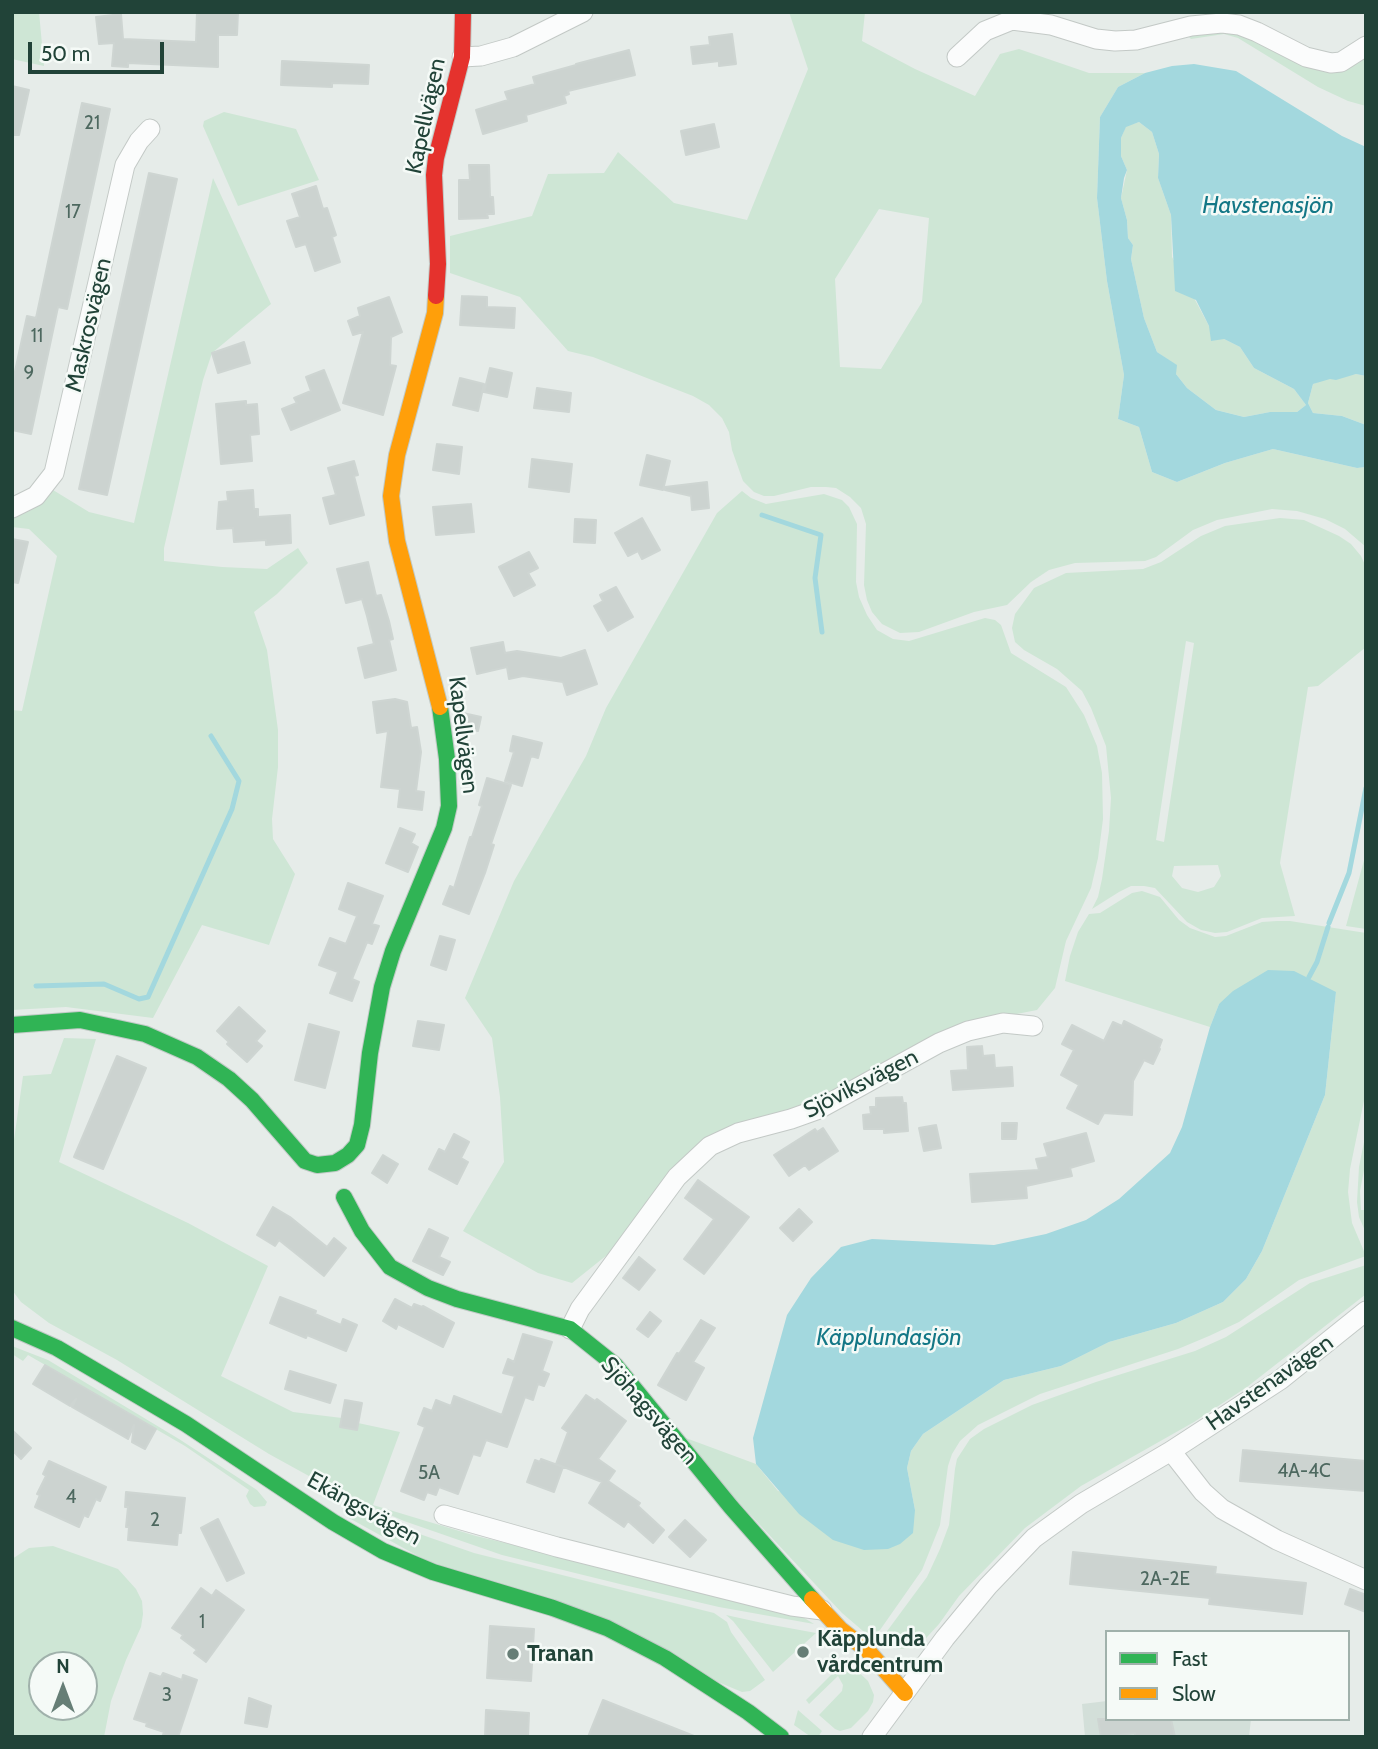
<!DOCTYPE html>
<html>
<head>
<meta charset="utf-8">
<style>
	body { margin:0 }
	#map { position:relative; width:1378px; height:1749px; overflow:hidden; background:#e6ece9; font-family:Cabin,sans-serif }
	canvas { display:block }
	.frame { position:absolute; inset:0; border:14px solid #214338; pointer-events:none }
	.legend { position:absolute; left:1105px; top:1630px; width:245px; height:91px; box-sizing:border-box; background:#f5faf7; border:2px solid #a0b1ab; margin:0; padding:9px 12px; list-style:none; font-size:21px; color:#214338 }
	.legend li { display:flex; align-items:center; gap:14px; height:35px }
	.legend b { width:35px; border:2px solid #a0b1ab }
	.north { position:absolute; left:28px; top:1651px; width:70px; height:70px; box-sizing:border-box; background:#f5faf7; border:2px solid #a0b1ab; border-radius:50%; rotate:0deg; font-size:19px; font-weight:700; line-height:28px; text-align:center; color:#214338 }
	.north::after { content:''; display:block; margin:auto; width:24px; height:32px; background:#667e76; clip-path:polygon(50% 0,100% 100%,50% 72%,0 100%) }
	.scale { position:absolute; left:28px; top:42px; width:136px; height:32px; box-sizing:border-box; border:4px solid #214338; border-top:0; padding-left:9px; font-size:21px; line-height:24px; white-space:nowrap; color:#214338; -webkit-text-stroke:5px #f5faf7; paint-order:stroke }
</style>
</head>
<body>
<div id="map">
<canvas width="1378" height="1749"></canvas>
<div class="frame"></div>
<ul class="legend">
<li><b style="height:9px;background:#30b455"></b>Fast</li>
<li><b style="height:9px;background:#ff9f0a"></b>Slow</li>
</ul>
<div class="north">N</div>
<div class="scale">50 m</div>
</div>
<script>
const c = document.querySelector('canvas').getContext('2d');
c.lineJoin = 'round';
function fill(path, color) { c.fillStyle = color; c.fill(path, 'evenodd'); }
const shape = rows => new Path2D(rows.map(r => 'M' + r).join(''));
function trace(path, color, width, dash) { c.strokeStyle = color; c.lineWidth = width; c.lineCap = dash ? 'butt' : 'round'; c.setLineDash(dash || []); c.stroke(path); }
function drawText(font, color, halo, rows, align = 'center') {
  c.font = font + ' Cabin,sans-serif'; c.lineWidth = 5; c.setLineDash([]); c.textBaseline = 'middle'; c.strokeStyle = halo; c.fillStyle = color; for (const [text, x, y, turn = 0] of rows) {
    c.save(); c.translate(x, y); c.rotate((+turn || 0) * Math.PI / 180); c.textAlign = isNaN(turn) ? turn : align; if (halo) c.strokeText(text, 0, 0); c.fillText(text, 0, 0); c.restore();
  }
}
fill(shape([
	[1107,1701,1107,1719,1251,1719,1249,1737,1085,1737,1082,1704]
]), '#d3dfd9');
fill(shape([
	[12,12,39,12,44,66,12,59],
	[789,12,865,12,862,41,915,69,975,96,1000,54,1019,49,1089,73,1145,73,1118,87,1100,117,1097,198,1107,281,1124,375,1118,419,1139,427,1152,472,1177,482,1225,463,1273,449,1357,468,1366,467,1366,547,1345,529,1325,519,1297,511,1272,509,1217,520,1193,530,1156,557,1145,561,1075,563,1049,570,1031,582,1007,605,974,612,919,632,900,633,882,624,872,612,867,600,864,585,866,524,861,508,850,497,836,488,826,487,811,487,774,496,764,496,754,492,743,481,732,450,729,432,722,418,709,405,693,396,593,357,568,351,520,297,450,273,450,236,532,216,548,174,604,173,618,152,674,203,747,220,808,69],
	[879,209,929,218,922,302,881,369,840,367,835,279],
	[1184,32,1239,32,1306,64,1366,53,1366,106,1348,101,1318,87,1238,38,1224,34,1191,39],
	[224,112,296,129,319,180,238,206,203,126,204,121],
	[1139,122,1152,132,1159,154,1158,178,1171,215,1172,257,1209,326,1224,339,1240,347,1254,368,1294,389,1306,405,1297,412,1270,412,1244,417,1216,410,1187,388,1176,374,1176,365,1157,352,1144,318,1131,259,1133,245,1128,238,1127,220,1121,198,1127,170,1121,156,1121,138,1126,126],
	[213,178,271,304,212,353,203,380,164,548,164,561,222,567,267,569,298,548,308,563,277,594,254,612,267,650,278,730,278,767,272,819,273,839,295,874,269,945,202,925,153,1018,66,1007,12,1010,12,710,22,711,57,556,29,529,12,527,12,518,31,510,43,501,53,490,89,512,134,523],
	[1356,374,1366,376,1366,425,1342,416,1313,413,1308,403,1313,384,1323,380],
	[742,491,751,498,766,504,824,494,842,500,849,507,857,524,856,582,859,597,867,615,877,630,893,639,909,641,985,618,995,620,1001,625,1011,653,1066,687,1084,715,1097,746,1102,773,1103,819,1098,858,1091,888,1066,941,1055,988,1037,1010,986,1020,843,1091,723,1133,622,1243,572,1283,538,1273,463,1231,504,1162,500,1097,492,1038,465,998,514,881,586,756,606,708,717,513],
	[1280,518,1304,520,1339,536,1351,544,1361,556,1366,567,1366,647,1318,686,1308,687,1280,863,1295,916,1262,918,1227,932,1215,933,1201,930,1187,922,1155,888,1144,886,1131,886,1119,892,1092,909,1098,897,1102,879,1109,831,1111,798,1106,746,1091,708,1082,691,1057,669,1024,650,1015,642,1012,628,1015,614,1034,588,1066,573,1143,569,1161,562,1201,536,1225,526],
	[1186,641,1194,643,1164,842,1156,840],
	[1174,866,1218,865,1221,876,1214,887,1198,892,1182,888,1172,876],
	[1366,853,1366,929,1346,926],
	[1142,891,1160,897,1179,920,1190,928,1215,937,1226,936,1262,922,1277,921,1290,921,1366,933,1366,1091,1350,1169,1348,1192,1352,1223,1366,1256,1299,1280,1239,1322,1209,1336,1178,1349,1040,1394,978,1425,960,1441,952,1454,948,1466,940,1525,922,1570,880,1630,870,1637,842,1613,675,1434,756,1464,778,1491,915,1510,907,1468,911,1451,923,1434,1004,1380,1061,1366,1109,1342,1176,1323,1223,1302,1246,1279,1262,1251,1325,1095,1336,992,1219,1004,1210,1027,1065,981,1070,956,1078,932,1089,914,1100,913,1132,893],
	[64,1038,96,1039,59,1162,188,1223,268,1266,221,1376,293,1412,342,1418,340,1427,358,1423,400,1432,373,1505,476,1536,793,1611,814,1624,719,1607,624,1585,502,1555,404,1521,338,1492,269,1454,117,1360,49,1323,21,1302,12,1290,12,1154,23,1076,51,1074],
	[1366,1132,1366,1160,1360,1191,1361,1210,1366,1210,1366,1233,1359,1217,1357,1202,1359,1167],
	[1366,1265,1366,1294,1361,1298,1247,1387,1194,1422,1081,1486,1025,1528,959,1596,939,1624,917,1648,897,1649,882,1638,927,1577,940,1549,949,1525,955,1469,957,1459,970,1439,984,1429,1032,1405,1096,1382,1195,1351,1226,1337,1310,1283],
	[12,1346,48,1360,179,1439,257,1490,267,1502,265,1506,254,1507,250,1504,246,1496,249,1490,185,1446,28,1355,23,1361,12,1354],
	[354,1509,368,1516,474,1553,714,1613,727,1622,731,1632,765,1680,750,1691,742,1692,427,1561,349,1518,350,1510],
	[53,1546,118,1569,136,1589,142,1601,143,1614,141,1627,126,1660,111,1701,104,1737,12,1737,12,1559,29,1548],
	[42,1665,84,1665,84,1707,42,1707],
	[726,1615,767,1624,816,1633,773,1672,733,1621],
	[849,1663,868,1681,874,1695,873,1702,868,1711,851,1728,840,1731,835,1729,819,1715,842,1691,843,1685,838,1676,809,1704,806,1700,836,1670],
	[798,1710,822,1731,818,1737,811,1737,794,1725]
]), '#cee6d5');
fill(shape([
	[1194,64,1236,71,1342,136,1366,147,1366,376,1356,374,1336,380,1330,379,1313,384,1308,403,1313,413,1342,416,1366,425,1366,467,1357,468,1273,449,1225,463,1177,482,1152,472,1139,427,1118,419,1124,375,1107,281,1097,198,1100,117,1118,87,1145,73,1172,66],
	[1139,122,1152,132,1159,154,1158,178,1171,215,1175,291,1196,300,1209,326,1211,341,1224,339,1240,347,1254,368,1294,389,1306,405,1297,412,1270,412,1244,417,1216,410,1187,388,1176,374,1177,365,1157,352,1144,318,1131,259,1133,245,1128,238,1127,220,1121,198,1124,178,1127,170,1121,156,1121,138,1126,127],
	[1268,970,1294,971,1336,992,1325,1095,1262,1251,1246,1279,1223,1302,1176,1323,1109,1342,1061,1366,1004,1380,923,1434,911,1451,907,1468,915,1510,913,1533,900,1544,888,1549,864,1550,833,1540,799,1514,756,1464,753,1438,787,1315,811,1278,841,1247,872,1239,994,1245,1046,1234,1086,1220,1119,1199,1170,1153,1182,1127,1210,1027,1219,1004,1233,991]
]), '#a3d8de');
trace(shape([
	[762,515,821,535,815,578,822,632],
	[1329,923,1349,873,1366,788],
	[1309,977,1317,962,1328,927],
	[36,986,104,984,139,999,148,997,232,809,239,781,211,736]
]), '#a3d8de', 5);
const building = shape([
	[197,12,238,12,237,35,218,35,218,67,128,63,128,67,112,66,114,43,99,44,96,17,121,14,123,39,196,42,197,12],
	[732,34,736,64,719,66,719,61,693,64,691,47,710,45,709,37,732,34],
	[629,50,635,75,568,91,569,94,564,96,566,103,526,115,527,121,483,134,476,110,508,100,505,92,535,84,533,77,576,65,576,64,629,50],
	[282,61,369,65,368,84,332,83,332,87,281,85,282,61],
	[12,86,29,90,19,135,12,135,12,86],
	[82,103,110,109,67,309,58,307,31,434,12,430,12,385,27,316,36,318,82,103],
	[714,124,719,147,686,155,681,131,714,124],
	[469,165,489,165,490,197,493,197,494,214,487,214,488,218,459,219,459,180,470,180,469,165],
	[149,173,177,179,107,495,79,489,149,173],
	[316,186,323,209,327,208,336,235,332,237,340,262,315,271,306,244,296,247,287,221,300,217,292,194,316,186],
	[462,296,487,297,487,307,515,308,514,328,460,325,462,296],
	[389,297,402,332,391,337,390,365,396,366,383,415,343,403,363,332,353,335,348,321,360,316,358,308,389,297],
	[244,342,250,363,218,373,212,353,244,342],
	[490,368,512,373,507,397,484,392,490,368],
	[324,370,340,410,291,430,282,409,297,403,294,398,311,391,306,377,324,370],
	[460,378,484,384,478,411,453,405,460,378],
	[537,388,571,393,569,412,534,408,537,388],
	[246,401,246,405,257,404,259,434,250,435,252,461,221,464,216,404,246,401],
	[437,444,462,447,459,474,433,470,437,444],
	[647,455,670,461,663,490,640,485,647,455],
	[532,459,572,464,569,492,529,487,532,459],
	[354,461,358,475,354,476,364,515,330,524,323,498,336,495,328,468,354,461],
	[707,482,709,508,692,510,691,496,665,490,665,487,707,482],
	[253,490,254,509,258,509,258,517,290,515,291,543,266,545,266,540,234,542,233,528,217,529,219,502,228,501,227,492,253,490],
	[471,504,474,532,436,535,433,507,471,504],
	[642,518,660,550,642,559,638,551,628,556,615,533,642,518],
	[575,519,596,520,595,543,574,542,575,519],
	[12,539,28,542,18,583,12,582,12,539],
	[529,552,538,568,528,573,535,585,514,596,499,567,529,552],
	[368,562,376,596,381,595,389,621,393,639,389,640,396,670,365,678,358,648,374,644,367,616,362,599,346,603,337,569,368,562],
	[616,587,633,617,608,631,594,606,603,601,600,595,616,587],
	[503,642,505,653,517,651,561,658,585,650,597,684,567,695,563,682,523,676,509,679,507,667,477,674,471,648,503,642],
	[395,699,407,702,411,728,417,727,421,752,416,791,424,792,422,810,398,807,400,789,381,787,388,731,377,733,373,702,395,699],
	[463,713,481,717,478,731,473,730,473,733,460,730,463,713],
	[513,736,542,743,538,758,531,756,522,786,505,781,514,752,510,751,513,736],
	[487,778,511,785,491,844,494,845,485,873,469,914,443,904,450,886,454,888,470,837,472,837,482,806,479,805,487,778],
	[400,828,415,834,411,843,418,847,408,872,386,863,400,828],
	[348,883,383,896,372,924,379,926,372,944,367,942,352,979,359,982,352,1001,330,993,338,972,319,965,330,938,346,944,357,916,339,909,348,883],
	[440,936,455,940,446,970,431,965,440,936],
	[239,1007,265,1031,256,1041,262,1046,247,1062,227,1044,229,1042,217,1031,239,1007],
	[418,1021,444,1025,439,1050,413,1046,418,1021],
	[1124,1021,1162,1040,1159,1048,1160,1049,1153,1064,1144,1060,1133,1081,1132,1115,1104,1113,1098,1124,1067,1108,1079,1085,1061,1075,1074,1050,1062,1044,1072,1025,1104,1041,1113,1022,1122,1026,1124,1021],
	[309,1024,339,1032,325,1088,295,1080,309,1024],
	[982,1046,983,1056,994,1055,995,1068,1012,1067,1013,1086,953,1090,951,1071,968,1070,967,1047,982,1046],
	[117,1056,146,1068,103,1169,74,1157,117,1056],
	[902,1097,903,1103,906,1103,908,1131,884,1133,884,1129,864,1129,863,1115,871,1114,870,1107,876,1107,876,1098,902,1097],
	[1002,1123,1017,1123,1016,1139,1002,1139,1002,1123],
	[936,1125,941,1148,924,1151,919,1128,936,1125],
	[823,1128,838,1151,809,1170,805,1165,789,1176,774,1155,815,1129,817,1132,823,1128],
	[1086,1133,1094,1161,1070,1168,1072,1176,1026,1186,1027,1198,972,1202,970,1174,1039,1170,1036,1159,1048,1157,1044,1144,1086,1133],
	[454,1134,469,1142,461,1158,468,1162,457,1184,429,1169,439,1149,445,1152,454,1134],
	[383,1155,398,1164,387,1183,372,1173,383,1155],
	[698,1180,749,1217,704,1274,684,1259,714,1219,685,1198,698,1180],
	[273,1207,290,1217,327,1247,334,1238,346,1248,324,1276,279,1240,275,1246,257,1235,273,1207],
	[799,1209,812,1222,793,1241,780,1228,799,1209],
	[429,1229,448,1238,439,1257,450,1262,443,1275,413,1261,429,1229],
	[639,1257,655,1270,639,1290,623,1278,639,1257],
	[280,1297,316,1311,315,1314,341,1325,343,1319,357,1325,346,1351,307,1335,306,1338,270,1323,280,1297],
	[395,1299,412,1308,414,1304,422,1307,423,1306,454,1323,443,1347,398,1324,396,1329,383,1321,395,1299],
	[650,1312,661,1321,648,1337,637,1329,650,1312],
	[701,1320,715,1328,693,1362,704,1368,686,1400,658,1385,677,1353,679,1354,701,1320],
	[523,1334,552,1342,542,1371,549,1374,544,1386,538,1384,533,1400,525,1397,507,1447,486,1440,480,1456,473,1454,458,1494,439,1487,436,1495,427,1492,424,1500,401,1491,425,1427,418,1424,424,1408,432,1411,436,1400,451,1406,454,1396,502,1415,515,1376,503,1373,508,1359,514,1362,523,1334],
	[45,1365,156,1429,145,1449,132,1442,134,1425,128,1439,72,1407,76,1399,70,1406,33,1384,45,1365],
	[290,1371,336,1385,330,1403,285,1389,290,1371],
	[586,1395,595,1401,597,1399,626,1421,598,1459,615,1471,608,1481,640,1503,638,1506,664,1530,653,1543,628,1521,624,1527,589,1503,602,1482,556,1464,568,1432,562,1428,586,1395],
	[345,1400,362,1403,357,1430,340,1427,345,1400],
	[12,1430,31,1448,21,1459,12,1450,12,1430],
	[1243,1450,1366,1461,1366,1491,1240,1481,1243,1450],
	[541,1459,563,1467,554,1492,527,1482,535,1460,540,1462,541,1459],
	[49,1461,106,1487,100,1501,96,1499,88,1517,84,1515,79,1527,35,1507,40,1495,37,1494,46,1476,43,1474,49,1461],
	[126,1492,185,1498,181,1533,178,1533,177,1545,128,1540,129,1527,126,1527,128,1507,125,1507,126,1492],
	[218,1519,244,1573,227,1581,201,1528,218,1519],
	[685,1520,706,1540,690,1557,669,1537,685,1520],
	[1073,1552,1216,1567,1215,1574,1306,1583,1302,1614,1209,1604,1210,1598,1070,1584,1073,1552],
	[201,1588,212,1596,216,1590,244,1610,206,1662,194,1653,197,1650,181,1638,183,1635,172,1628,201,1588],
	[1350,1589,1366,1595,1366,1612,1345,1604,1350,1589],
	[490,1626,534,1629,531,1681,487,1678,490,1626],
	[150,1673,161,1677,163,1673,182,1680,183,1675,197,1680,178,1737,162,1737,164,1732,146,1726,147,1723,134,1719,150,1673],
	[249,1698,271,1706,267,1727,245,1723,249,1698],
	[603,1700,694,1736,694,1737,588,1737,603,1700],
	[486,1710,529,1713,528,1737,485,1737,486,1710],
	[1098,1719,1171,1719,1175,1737,1135,1737,1135,1733,1101,1737,1098,1719]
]);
fill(building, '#ccd3d0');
trace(building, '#ced5d2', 2);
const street = shape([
	[462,57,481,56,513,47,583,12],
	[957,57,985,31,1012,20,1051,25,1096,39,1115,41,1136,40,1191,26,1222,23,1239,25,1257,32,1306,57,1331,63,1341,62,1366,46],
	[12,508,36,496,54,473,125,165,139,141,150,129],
	[570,1329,580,1309,677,1177,710,1146,738,1133,791,1119,819,1109,939,1043,968,1031,1003,1023,1033,1026],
	[1171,1451,1203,1492,1222,1509,1277,1540,1366,1580],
	[444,1515,557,1547,792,1606,822,1610],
	[872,1737,945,1638,988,1586,1034,1538,1081,1504,1171,1451,1280,1380,1366,1311]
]);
const fast = shape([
	[12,1025,80,1020,145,1034,197,1057,229,1079,252,1100,305,1161,317,1165,335,1163,348,1155,357,1145,362,1125,370,1053,382,987,393,951,444,828,449,806,447,759,440,707],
	[344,1197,362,1231,390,1267,428,1288,457,1299,570,1329,615,1365,731,1507,812,1599],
	[12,1328,57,1348,186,1424,333,1522,383,1551,433,1572,553,1608,607,1628,665,1658,748,1712,781,1737]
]);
const slow = shape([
	[436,296,435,313,397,455,391,496,397,541,440,707],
	[812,1599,840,1629,868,1651,905,1693]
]);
const jam = shape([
	[436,296,438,264,434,175,436,158,462,57,463,12]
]);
trace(street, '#c3c9c6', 21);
trace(fast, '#c1cac6', 18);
trace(slow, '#c1cac6', 18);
trace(jam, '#c1cac6', 18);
trace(street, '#fbfcfc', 19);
trace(fast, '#30b455', 16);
trace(slow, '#ff9f0a', 16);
trace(jam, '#e5322d', 16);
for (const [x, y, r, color] of [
	[803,1652,7,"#667e76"],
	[513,1654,7,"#667e76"]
]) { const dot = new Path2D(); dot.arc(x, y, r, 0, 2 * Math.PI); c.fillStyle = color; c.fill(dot); trace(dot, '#f5faf7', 2.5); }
drawText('19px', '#4d685f', null, [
	["21",92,123],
	["17",73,212],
	["11",37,336],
	["9",29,373],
	["4A-4C",1304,1471],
	["5A",429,1473],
	["4",71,1497],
	["2",155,1520],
	["2A-2E",1165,1579],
	["1",202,1622],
	["3",167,1695]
]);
drawText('23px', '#214338', '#f5faf7', [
	["Kapellvägen",426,116,-78],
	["Maskrosvägen",89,325,-77],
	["Kapellvägen",463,735,83],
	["Sjöviksvägen",861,1084,-27],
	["Havstenavägen",1270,1383,-35],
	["Sjöhagsvägen",649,1411,49],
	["Ekängsvägen",364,1509,29]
]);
drawText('bold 23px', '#214338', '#f5faf7', [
	["Käpplunda",817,1639],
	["vårdcentrum",817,1665],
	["Tranan",527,1654]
], 'left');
drawText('italic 24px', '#137786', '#f5faf7', [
	["Havstenasjön",1268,206],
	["Käpplundasjön",889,1338]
]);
</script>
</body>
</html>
